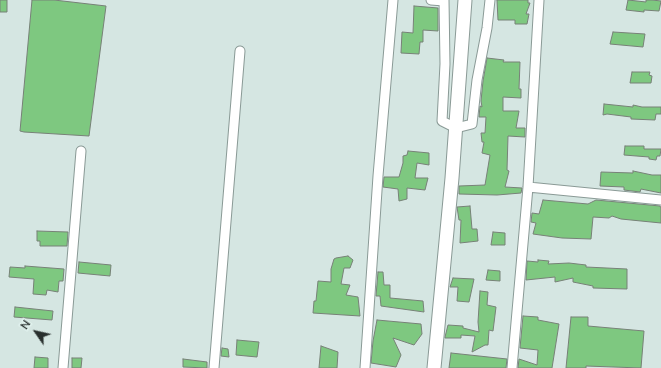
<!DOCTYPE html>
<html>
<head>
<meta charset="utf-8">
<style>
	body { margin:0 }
	#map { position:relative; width:661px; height:368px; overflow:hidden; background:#d5e6e2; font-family:"Nunito Sans",sans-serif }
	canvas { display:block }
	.north { position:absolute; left:16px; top:312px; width:40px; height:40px; -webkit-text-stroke:3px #e2f3ef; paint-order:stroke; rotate:304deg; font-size:11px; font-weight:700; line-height:16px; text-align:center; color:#29302e }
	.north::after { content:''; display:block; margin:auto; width:14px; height:18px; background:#29302e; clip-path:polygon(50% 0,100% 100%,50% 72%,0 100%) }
</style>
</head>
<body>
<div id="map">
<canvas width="661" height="368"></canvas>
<div class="north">N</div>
</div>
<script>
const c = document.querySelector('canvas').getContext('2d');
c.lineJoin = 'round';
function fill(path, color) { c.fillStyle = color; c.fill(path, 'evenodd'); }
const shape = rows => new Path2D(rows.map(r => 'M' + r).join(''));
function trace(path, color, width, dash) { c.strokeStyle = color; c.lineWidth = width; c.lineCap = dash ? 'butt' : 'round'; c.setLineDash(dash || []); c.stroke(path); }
const building = shape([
	[0,0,7,0,7,12,0,12,0,0],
	[32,0,54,0,106,6,89,136,24,132,20,131,32,0],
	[497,0,528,0,528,3,530,3,526,14,529,14,527,24,515,24,515,20,498,20,497,0],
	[628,0,646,2,646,0,652,0,661,1,659,11,644,10,644,12,626,10,628,0],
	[414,6,438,8,438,31,423,30,423,42,420,42,419,54,401,53,402,32,413,33,414,6],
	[613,32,645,34,643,47,610,44,613,32],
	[487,58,504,60,503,62,520,62,519,89,521,89,521,98,503,97,503,111,519,111,516,128,525,128,525,137,508,136,507,170,509,171,505,187,522,188,521,193,497,195,459,194,459,186,485,185,490,155,482,153,484,142,482,142,481,133,485,133,486,117,479,117,480,106,482,107,481,101,483,81,487,58],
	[632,72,650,72,649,75,652,76,651,83,630,83,632,72],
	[604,104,633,107,633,105,642,107,661,107,661,114,656,114,655,120,631,119,631,117,607,114,603,115,604,104],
	[625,146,644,146,644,149,661,149,660,156,657,156,656,160,649,159,649,157,624,155,625,146],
	[408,151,429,153,429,165,417,163,415,178,428,178,425,190,407,188,407,199,399,201,398,189,383,187,384,177,399,177,403,163,403,156,407,155,408,151],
	[633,171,652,175,661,175,661,193,641,189,640,192,624,190,624,187,600,186,601,172,633,173,633,171],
	[543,200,588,204,596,200,660,206,661,208,661,223,621,219,612,216,609,218,593,217,591,239,562,238,533,234,536,223,531,222,532,213,539,214,543,200],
	[470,206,472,229,477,229,478,241,460,243,461,220,459,220,457,207,470,206],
	[37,231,68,232,67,246,40,246,40,241,37,241,37,231],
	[493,232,505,233,505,245,491,245,493,232],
	[348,256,353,260,350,268,344,268,341,284,350,285,346,295,358,297,360,316,313,313,314,301,316,301,318,281,331,282,331,269,334,259,336,258,348,256],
	[538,260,549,261,548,264,569,263,586,265,586,267,627,269,627,289,593,288,593,286,573,282,573,278,555,282,555,277,526,280,527,261,538,262,538,260],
	[79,262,111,265,110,276,78,273,79,262],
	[25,266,64,269,63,281,59,281,58,292,47,290,46,295,33,294,34,279,9,277,10,267,25,268,25,266],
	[488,270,500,271,500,281,486,280,488,270],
	[378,272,383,272,384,285,390,285,390,298,423,301,424,312,381,306,380,296,376,296,378,272],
	[453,278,474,279,469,302,457,301,458,287,450,287,453,278],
	[480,291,488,292,487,305,496,307,493,331,489,330,488,345,485,345,472,352,475,336,461,335,461,338,445,338,445,337,448,325,463,326,463,328,479,332,478,322,480,291],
	[15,307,53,311,52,320,14,317,15,307],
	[523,316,538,317,538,320,559,324,552,368,518,368,519,359,537,365,538,350,520,348,523,316],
	[571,317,588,317,588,326,644,331,641,368,586,366,586,368,566,368,571,317],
	[377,320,421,324,422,334,414,345,393,338,401,355,396,367,371,363,373,341,377,320],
	[237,340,259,342,257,357,236,355,237,340],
	[321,346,338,352,337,368,319,368,321,346],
	[222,348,228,349,229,357,221,356,222,348],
	[451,353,507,359,506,368,449,368,451,353],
	[35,357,48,358,48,368,34,368,35,357],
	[72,358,82,358,81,368,72,368,72,358],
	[183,359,207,362,207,368,183,367,183,359]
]);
fill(building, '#7ec880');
trace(building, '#778177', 1);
const street = shape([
	[431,0,444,1],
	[444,0,445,64,442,121,456,128,472,124,477,80,487,28,490,0],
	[528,187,661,200],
	[63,368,81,151],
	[214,368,240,51],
	[365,368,378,176,393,0],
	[512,368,528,187,539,0]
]);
const secondary = shape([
	[434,368,452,178,465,0]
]);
trace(street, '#8a9a96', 11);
trace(secondary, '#8a9a96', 15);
trace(street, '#fff', 9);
trace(secondary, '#fff', 13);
</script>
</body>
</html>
